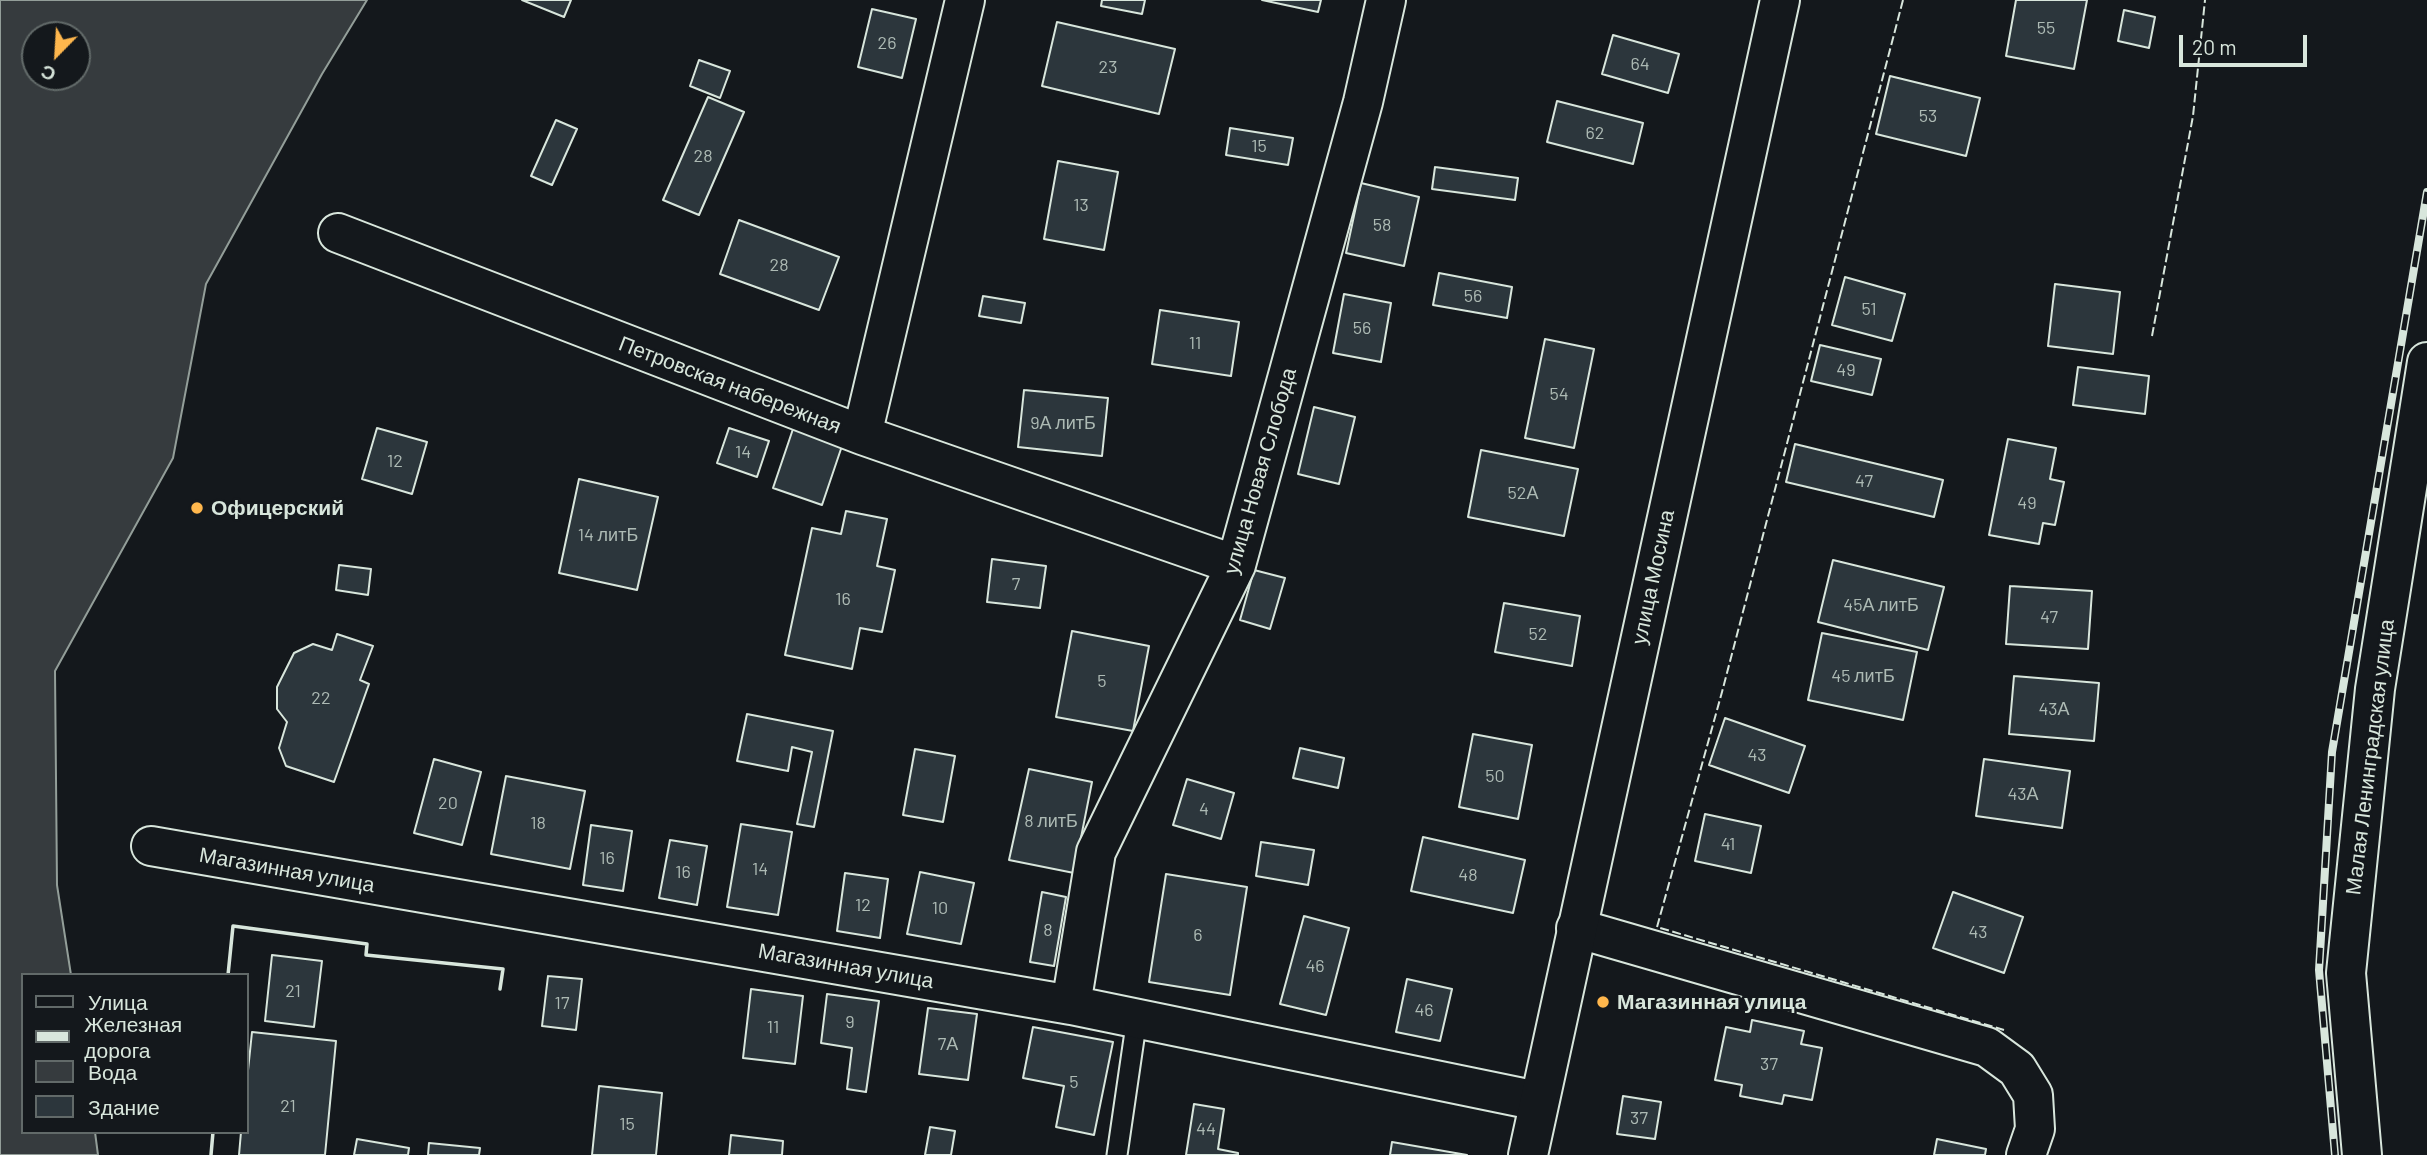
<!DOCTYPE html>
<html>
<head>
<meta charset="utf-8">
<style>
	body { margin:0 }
	#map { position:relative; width:2427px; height:1155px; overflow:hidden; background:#14181c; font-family:Barlow,sans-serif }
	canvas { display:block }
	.legend { position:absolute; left:21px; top:973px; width:228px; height:161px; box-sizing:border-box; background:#14181c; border:2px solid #626a69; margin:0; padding:9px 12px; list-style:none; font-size:21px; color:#d8e6dc }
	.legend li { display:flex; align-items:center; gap:14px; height:35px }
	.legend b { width:35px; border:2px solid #626a69 }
	.north { position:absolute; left:21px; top:21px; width:70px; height:70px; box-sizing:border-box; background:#14181c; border:2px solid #626a69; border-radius:50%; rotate:204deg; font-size:19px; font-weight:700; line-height:28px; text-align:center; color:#d8e6dc }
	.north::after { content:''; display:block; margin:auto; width:24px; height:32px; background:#ffb74d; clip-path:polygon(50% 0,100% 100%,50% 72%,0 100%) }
	.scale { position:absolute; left:2179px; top:35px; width:128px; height:32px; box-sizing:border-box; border:4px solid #d8e6dc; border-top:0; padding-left:9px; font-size:21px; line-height:24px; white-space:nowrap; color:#d8e6dc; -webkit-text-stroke:5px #14181c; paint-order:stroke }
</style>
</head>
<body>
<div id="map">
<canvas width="2427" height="1155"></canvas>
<ul class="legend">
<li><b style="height:9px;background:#14181c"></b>Улица</li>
<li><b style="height:9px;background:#d8e6dc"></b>Железная дорога</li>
<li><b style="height:19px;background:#363b3e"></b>Вода</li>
<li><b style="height:19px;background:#2c363c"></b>Здание</li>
</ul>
<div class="north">С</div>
<div class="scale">20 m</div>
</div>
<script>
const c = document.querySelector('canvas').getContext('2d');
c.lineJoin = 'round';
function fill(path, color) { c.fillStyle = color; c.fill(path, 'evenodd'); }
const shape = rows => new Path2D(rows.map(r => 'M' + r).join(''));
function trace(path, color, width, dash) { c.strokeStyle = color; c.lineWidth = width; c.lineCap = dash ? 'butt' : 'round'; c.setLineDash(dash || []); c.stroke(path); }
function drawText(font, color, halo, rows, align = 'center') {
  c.font = font + ' Barlow,sans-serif'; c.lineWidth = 5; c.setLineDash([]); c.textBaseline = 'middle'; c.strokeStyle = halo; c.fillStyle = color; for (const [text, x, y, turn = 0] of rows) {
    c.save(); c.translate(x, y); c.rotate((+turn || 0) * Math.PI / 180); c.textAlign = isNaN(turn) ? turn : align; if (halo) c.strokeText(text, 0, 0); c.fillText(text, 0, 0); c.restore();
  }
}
const water = shape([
	[0,0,367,0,322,74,206,284,173,458,55,671,57,885,71,975,23,975,23,1132,95,1132,98,1155,0,1155,0,0],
	[35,35,77,35,77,77,35,77,35,35]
]);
fill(water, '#363b3e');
trace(water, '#939e99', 2);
const building = shape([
	[522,0,571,0,564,17,522,0],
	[1102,0,1145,0,1142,14,1101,6,1102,0],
	[1262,0,1321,0,1318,12,1262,0],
	[2016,0,2087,0,2074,69,2006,56,2016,0],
	[872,9,916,19,902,78,858,67,872,9],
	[2124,10,2155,17,2149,48,2118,41,2124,10],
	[1057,22,1175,49,1159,114,1042,86,1057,22],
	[1613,35,1679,54,1668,93,1602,74,1613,35],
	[699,60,730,71,720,98,690,86,699,60],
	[1890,76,1980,98,1966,156,1876,134,1890,76],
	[708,97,744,112,699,215,663,200,708,97],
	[1557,101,1643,123,1633,164,1547,142,1557,101],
	[556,120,577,129,552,185,531,176,556,120],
	[1230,128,1293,138,1288,165,1226,155,1230,128],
	[1058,161,1118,172,1104,250,1044,239,1058,161],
	[1435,167,1518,178,1515,200,1432,189,1435,167],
	[1361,183,1419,197,1404,266,1346,253,1361,183],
	[739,220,839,257,819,310,720,274,739,220],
	[1439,273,1512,287,1507,318,1433,305,1439,273],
	[1845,277,1905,294,1892,341,1832,325,1845,277],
	[2055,284,2120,292,2113,354,2048,346,2055,284],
	[1344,294,1391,303,1381,362,1333,353,1344,294],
	[983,296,1025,303,1021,323,979,316,983,296],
	[1160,310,1239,322,1231,376,1152,364,1160,310],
	[1545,339,1594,349,1574,448,1525,438,1545,339],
	[1820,345,1881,359,1872,395,1811,381,1820,345],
	[2078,367,2149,376,2145,414,2073,405,2078,367],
	[1024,390,1108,398,1102,456,1018,447,1024,390],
	[1314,407,1355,417,1339,484,1298,474,1314,407],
	[794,426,843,443,822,505,773,488,794,426],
	[377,428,427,442,412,494,362,479,377,428],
	[729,428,769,441,757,477,717,463,729,428],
	[2008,439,2056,448,2050,479,2064,482,2055,525,2043,523,2039,544,1989,535,2008,439],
	[1795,444,1943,480,1934,517,1786,482,1795,444],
	[1481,450,1578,469,1564,536,1468,517,1481,450],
	[579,479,658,497,637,590,559,573,579,479],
	[846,511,887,519,877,566,895,570,882,632,860,628,852,669,785,655,812,528,841,534,846,511],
	[992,559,1046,566,1040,608,987,602,992,559],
	[1833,560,1944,587,1928,650,1818,622,1833,560],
	[339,565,371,569,368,595,336,590,339,565],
	[1254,570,1285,578,1270,629,1240,620,1254,570],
	[2010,586,2092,591,2088,649,2006,644,2010,586],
	[1504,603,1580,616,1572,666,1495,652,1504,603],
	[1072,631,1149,646,1133,731,1056,717,1072,631],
	[1822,633,1917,652,1903,720,1808,700,1822,633],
	[337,634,373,646,360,680,369,684,334,782,286,766,279,748,287,722,277,709,277,687,294,653,313,644,332,650,337,634],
	[2014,676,2099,683,2094,741,2009,734,2014,676],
	[747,714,833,731,814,827,797,824,812,752,792,747,788,771,737,761,747,714],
	[1725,718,1805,746,1789,793,1709,765,1725,718],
	[1473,734,1532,745,1518,819,1459,807,1473,734],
	[1300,748,1344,758,1338,788,1293,778,1300,748],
	[915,749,955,756,943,822,903,815,915,749],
	[434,759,481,772,462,845,414,833,434,759],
	[1984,759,2070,771,2062,828,1976,816,1984,759],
	[1029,769,1092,782,1074,873,1009,860,1029,769],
	[506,776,585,791,570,869,491,854,506,776],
	[1187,779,1234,793,1221,839,1173,825,1187,779],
	[1705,814,1761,826,1751,873,1695,861,1705,814],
	[741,824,792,832,778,915,727,907,741,824],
	[591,825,632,831,623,891,583,885,591,825],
	[1423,837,1525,860,1513,913,1411,891,1423,837],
	[670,840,707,846,697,905,659,898,670,840],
	[1261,842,1314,850,1308,885,1256,876,1261,842],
	[920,872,974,883,961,944,907,934,920,872],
	[845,873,888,879,880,938,837,931,845,873],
	[1166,874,1247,887,1230,995,1149,982,1166,874],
	[1042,892,1066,897,1054,966,1030,962,1042,892],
	[1953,892,2023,917,2004,973,1933,948,1953,892],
	[1304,916,1349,928,1326,1015,1280,1004,1304,916],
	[272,955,322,961,314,1027,265,1021,272,955],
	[548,976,582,979,576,1030,542,1026,548,976],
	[1407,979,1452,989,1440,1041,1396,1032,1407,979],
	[751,989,803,996,795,1064,743,1058,751,989],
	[827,994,879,1001,866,1092,847,1089,852,1048,821,1043,827,994],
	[928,1008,977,1014,968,1080,919,1074,928,1008],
	[1752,1020,1804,1031,1801,1044,1822,1048,1812,1100,1784,1095,1782,1104,1740,1096,1742,1085,1715,1080,1726,1027,1750,1032,1752,1020],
	[1033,1027,1113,1042,1094,1135,1056,1127,1064,1086,1023,1078,1033,1027],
	[252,1032,336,1041,325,1155,239,1155,241,1132,247,1132,247,1080,252,1032],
	[599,1086,662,1093,656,1155,592,1155,599,1086],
	[1623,1096,1661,1102,1655,1139,1617,1134,1623,1096],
	[1194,1104,1224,1109,1218,1149,1238,1153,1238,1155,1186,1155,1194,1104],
	[930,1127,955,1131,951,1155,925,1155,930,1127],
	[731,1135,783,1141,782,1155,729,1155,731,1135],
	[357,1139,409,1148,408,1155,354,1155,357,1139],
	[1937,1139,1986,1149,1985,1155,1934,1155,1937,1139],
	[1392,1142,1467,1155,1390,1155,1392,1142],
	[429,1143,480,1148,479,1155,428,1155,429,1143]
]);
fill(building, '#2c363c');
trace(building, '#d8e6dc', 2);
const service = shape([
	[1117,1155,1137,1018]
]);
const minor = shape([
	[338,233,862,435,965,0],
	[862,435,1236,565],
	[151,846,1071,1005,1538,1101],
	[1576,928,1987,1047,2017,1069,2033,1095,2035,1129,2026,1155],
	[1071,1005,1096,852,1236,565,1363,102,1386,0],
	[2362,1155,2346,973,2375,689,2427,362]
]);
const tertiary = shape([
	[1528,1155,1780,0]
]);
trace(service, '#d8e6dc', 23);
trace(minor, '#d8e6dc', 42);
trace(tertiary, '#d8e6dc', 42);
trace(service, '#14181c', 19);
trace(minor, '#14181c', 38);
trace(tertiary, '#14181c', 38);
const rail = shape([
	[2335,1155,2319,970,2332,752,2427,192]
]);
trace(rail, '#d8e6dc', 8);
trace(rail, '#14181c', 5, [16]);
trace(shape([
	[1903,0,1722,692,1657,927,2004,1030],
	[2152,336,2193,116,2205,0]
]), '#d8e6dc', 2, [9, 3.5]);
trace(shape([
	[228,975,233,926,367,944,366,955,503,969,500,989],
	[211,1155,213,1132]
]), '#d8e6dc', 3.5);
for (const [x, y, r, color] of [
	[197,508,7,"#ffb74d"],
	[1603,1002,7,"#ffb74d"]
]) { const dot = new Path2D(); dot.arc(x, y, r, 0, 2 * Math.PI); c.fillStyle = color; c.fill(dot); trace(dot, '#14181c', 2.5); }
drawText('18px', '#adbab4', null, [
	["55",2046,28],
	["26",887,43],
	["64",1640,64],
	["23",1108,67],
	["53",1928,116],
	["62",1595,133],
	["15",1259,146],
	["28",703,156],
	["13",1081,205],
	["58",1382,225],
	["28",779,265],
	["56",1473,296],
	["51",1869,309],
	["56",1362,328],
	["11",1195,343],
	["49",1846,370],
	["54",1559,394],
	["9А литБ",1063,423],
	["14",743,452],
	["12",395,461],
	["47",1864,481],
	["52А",1523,493],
	["49",2027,503],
	["14 литБ",608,535],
	["7",1016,584],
	["16",843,599],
	["45А литБ",1881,605],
	["47",2049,617],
	["52",1538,634],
	["45 литБ",1863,676],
	["5",1102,681],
	["22",321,698],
	["43А",2054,709],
	["43",1757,755],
	["50",1495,776],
	["43А",2023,794],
	["20",448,803],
	["4",1204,809],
	["8 литБ",1051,821],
	["18",538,823],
	["41",1728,844],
	["16",607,858],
	["14",760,869],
	["16",683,872],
	["48",1468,875],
	["12",863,905],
	["10",940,908],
	["8",1048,930],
	["43",1978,932],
	["6",1198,935],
	["46",1315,966],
	["21",293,991],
	["17",562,1003],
	["46",1424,1010],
	["9",850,1022],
	["11",773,1027],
	["7А",948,1044],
	["37",1769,1064],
	["5",1074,1082],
	["21",288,1106],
	["37",1639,1118],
	["15",627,1124],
	["44",1206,1129]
]);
drawText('21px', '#d8e6dc', '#14181c', [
	["Петровская набережная",730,385,21],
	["улица Новая Слобода",1260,471,-74],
	["улица Мосина",1653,577,-78],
	["Малая Ленинградская улица",2370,757,-83],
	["Магазинная улица",287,870,10],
	["Магазинная улица",846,966,10]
]);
drawText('bold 21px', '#d8e6dc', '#14181c', [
	["Офицерский",211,508],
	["Магазинная улица",1617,1002]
], 'left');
</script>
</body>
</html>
